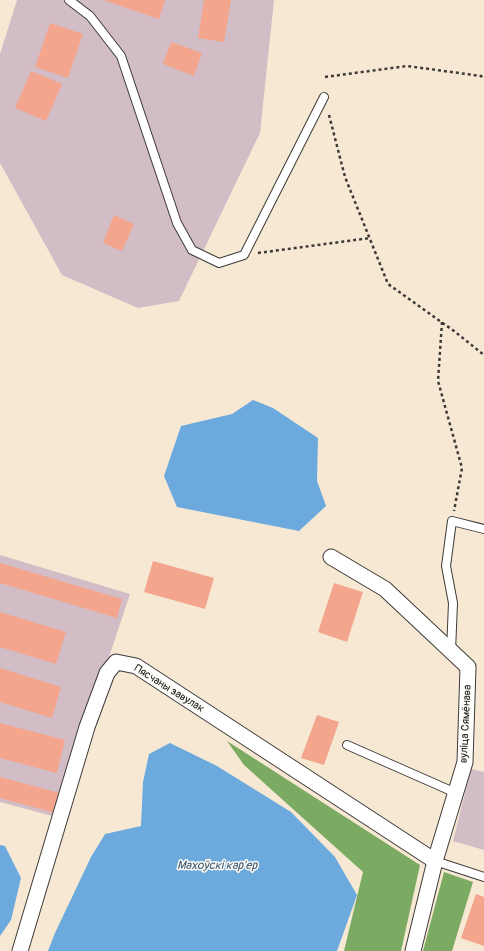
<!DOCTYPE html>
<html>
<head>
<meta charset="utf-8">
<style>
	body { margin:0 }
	canvas { display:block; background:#f7e8d4 }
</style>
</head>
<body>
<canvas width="484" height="951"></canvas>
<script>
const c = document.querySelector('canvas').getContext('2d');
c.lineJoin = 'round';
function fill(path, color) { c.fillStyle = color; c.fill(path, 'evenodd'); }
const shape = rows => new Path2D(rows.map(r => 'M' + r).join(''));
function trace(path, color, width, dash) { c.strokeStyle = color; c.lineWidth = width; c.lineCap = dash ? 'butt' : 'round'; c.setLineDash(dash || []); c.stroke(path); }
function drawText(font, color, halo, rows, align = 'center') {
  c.font = font + ' Pangolin,sans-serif'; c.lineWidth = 3; c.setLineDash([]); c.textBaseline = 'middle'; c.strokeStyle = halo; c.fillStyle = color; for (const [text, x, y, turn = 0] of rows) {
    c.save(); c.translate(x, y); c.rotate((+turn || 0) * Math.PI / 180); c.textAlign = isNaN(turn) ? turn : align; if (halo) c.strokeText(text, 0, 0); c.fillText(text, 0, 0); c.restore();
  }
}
fill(shape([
	[17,0,274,0,260,133,179,301,138,308,62,275,0,163,0,54],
	[0,555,130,594,56,817,0,802],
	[471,769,484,772,484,850,453,841]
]), '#d2bdc6');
fill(shape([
	[227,741,420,865,401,951,344,951,363,872,244,765],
	[444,872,473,882,452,951,423,951]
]), '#7baa62');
fill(shape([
	[253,400,273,408,318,438,317,481,326,506,299,531,177,507,164,476,181,426,232,414],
	[170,743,217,766,291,812,335,857,357,895,337,951,48,951,55,933,91,857,105,834,141,826,143,782,149,754],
	[0,845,5,846,21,878,11,920,0,936]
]), '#6ca9dd');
fill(shape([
	[103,0,165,0,159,19],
	[204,0,231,0,224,42,198,38],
	[50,23,83,34,68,78,35,67],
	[171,42,202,53,194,76,163,64],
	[31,71,62,84,46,121,15,108],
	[114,215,134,224,122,251,103,243],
	[153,561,214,578,205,609,144,592],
	[0,563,122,599,117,618,0,583],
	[334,583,363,592,347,642,318,632],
	[0,612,66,632,56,664,0,647],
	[0,668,61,687,52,718,0,702],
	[317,715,339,722,324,765,301,758],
	[0,723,65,740,57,773,0,758],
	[0,777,60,793,55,813,0,798],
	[476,894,484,897,484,946,461,938]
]), '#f4a58d');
const service = shape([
	[69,0,90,16,121,56,177,223,192,250,219,263,244,255,324,97],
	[451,651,453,603,446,566,452,521,484,529],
	[347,745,456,793],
	[435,861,484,877]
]);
const minor = shape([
	[331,557,385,589,468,667,465,762,435,861,413,951],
	[20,951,87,727,107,673,116,662,136,666,435,861]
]);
trace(service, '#3d3b38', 10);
trace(minor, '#3d3b38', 17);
trace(shape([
	[325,77,407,66,481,76,484,79],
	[329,115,345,177,388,284,454,331,484,355],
	[258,253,370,238],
	[442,322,438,381,462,468,454,511]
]), '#3d3b38', 2.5, [3, 3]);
trace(service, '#fff', 8);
trace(minor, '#fff', 15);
drawText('11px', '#1c1c1c', '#fdfcf7', [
	["Пясчаны завулак",169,689,32],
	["вуліца Сямёнава",466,724,-87]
]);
drawText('italic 12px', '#405b73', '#fdfcf7', [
	["Махоўскі кар'ер",217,866]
]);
</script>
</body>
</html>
